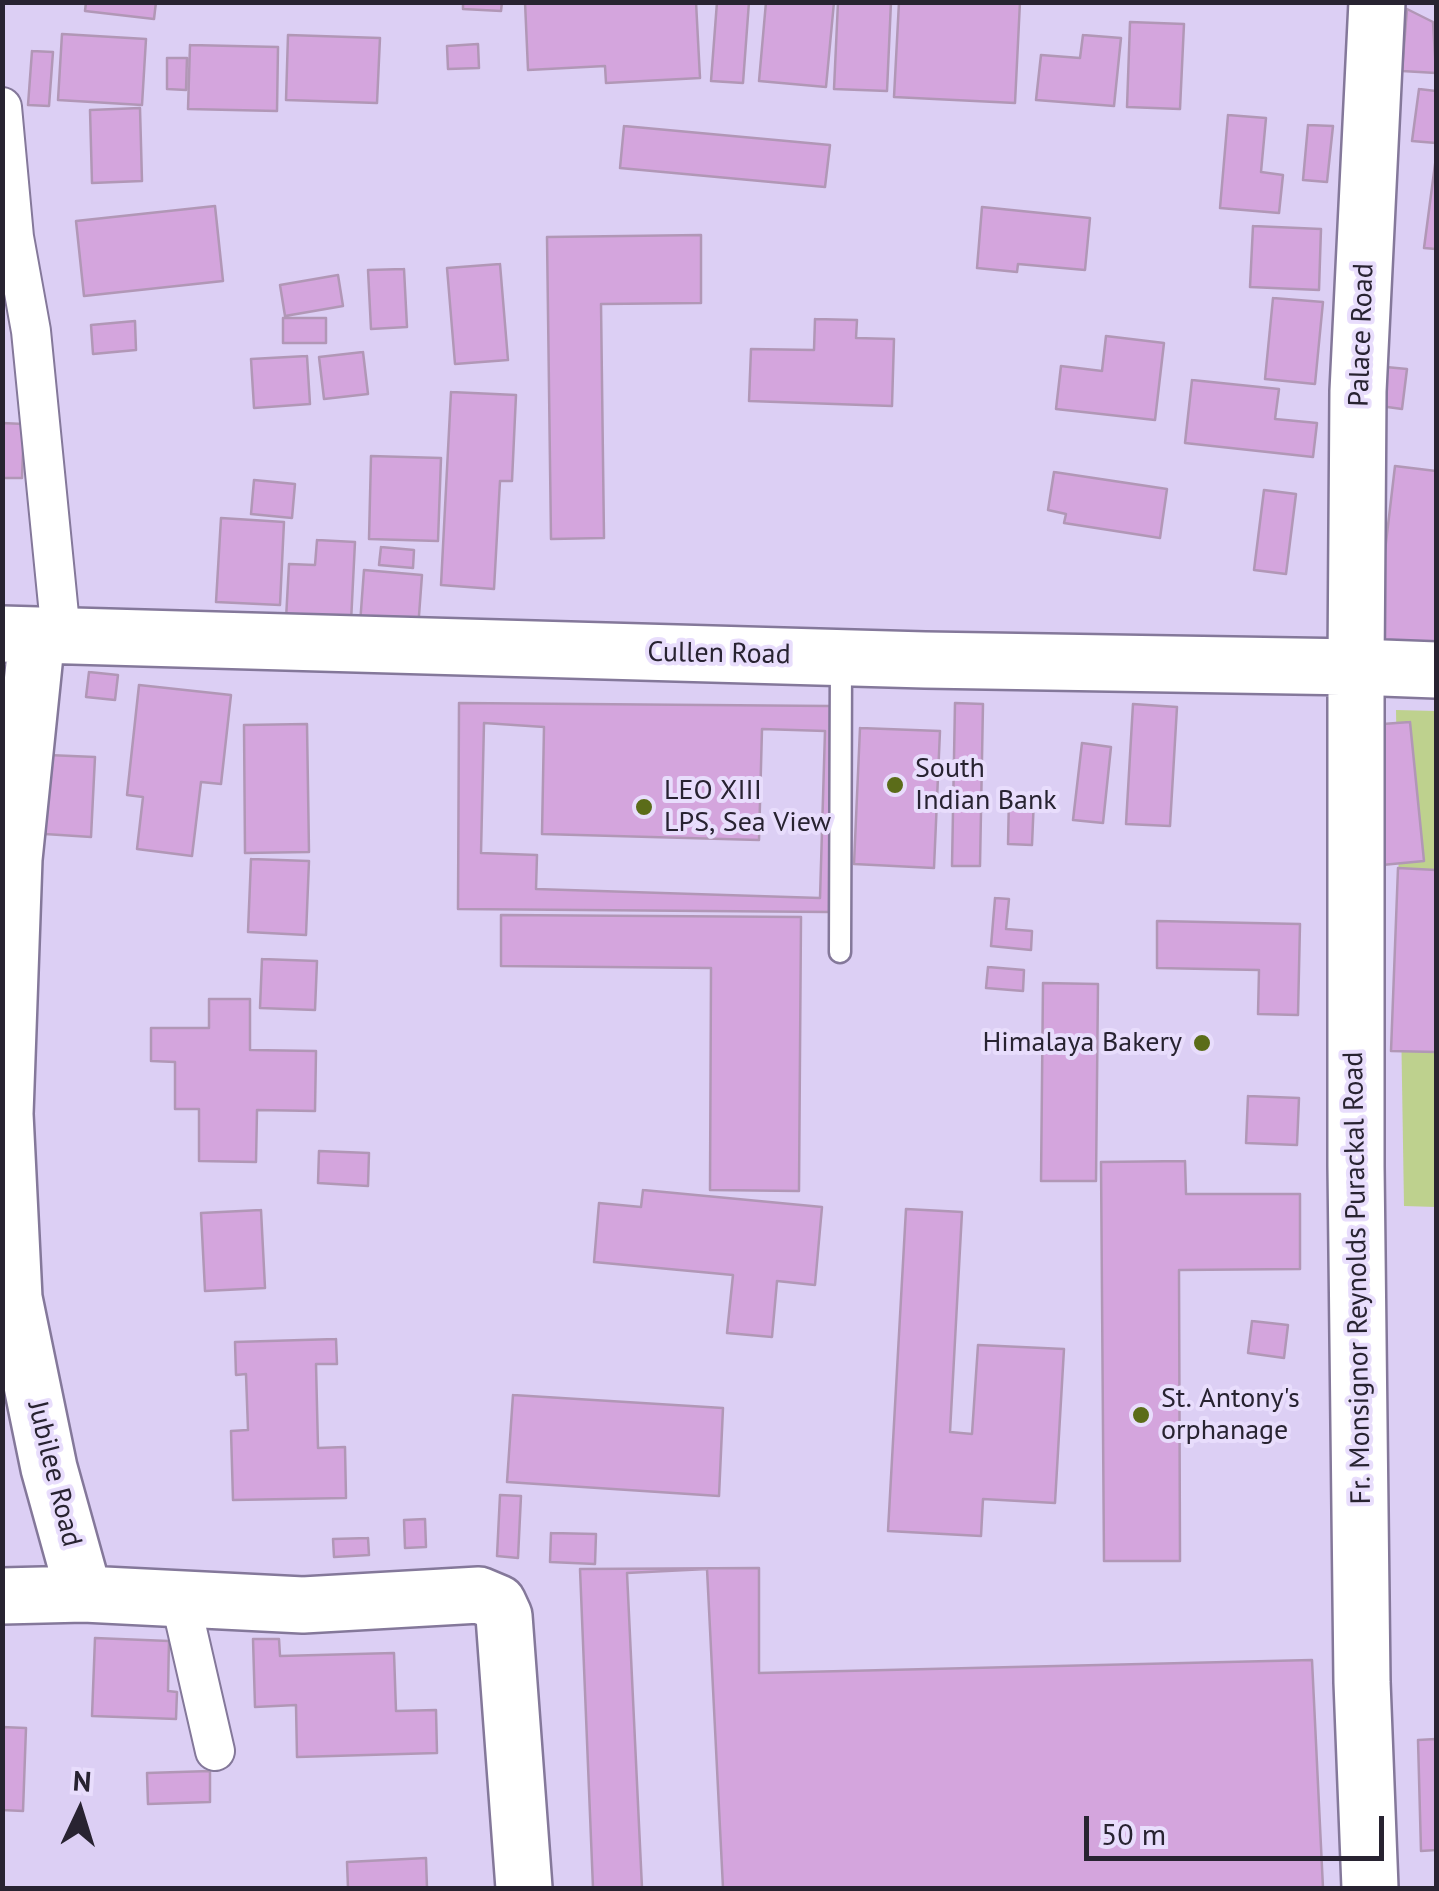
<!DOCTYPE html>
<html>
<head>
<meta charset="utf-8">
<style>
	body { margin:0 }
	#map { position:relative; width:1439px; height:1891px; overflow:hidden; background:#dccff4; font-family:"PT Sans",sans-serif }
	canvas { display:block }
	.frame { position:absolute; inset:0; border:5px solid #282331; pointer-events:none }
	.north { position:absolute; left:30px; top:1761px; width:100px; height:100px; -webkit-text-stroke:8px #e8ddfc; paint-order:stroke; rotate:4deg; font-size:28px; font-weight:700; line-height:40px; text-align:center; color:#282331 }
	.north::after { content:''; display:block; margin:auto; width:35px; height:45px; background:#282331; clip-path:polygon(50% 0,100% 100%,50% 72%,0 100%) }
	.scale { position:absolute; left:1084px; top:1816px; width:300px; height:45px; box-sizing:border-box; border:5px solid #282331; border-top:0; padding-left:12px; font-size:30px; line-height:35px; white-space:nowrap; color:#282331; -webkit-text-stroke:8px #e8ddfc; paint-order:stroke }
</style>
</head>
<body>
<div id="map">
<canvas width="1439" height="1891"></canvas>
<div class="frame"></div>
<div class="north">N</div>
<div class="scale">50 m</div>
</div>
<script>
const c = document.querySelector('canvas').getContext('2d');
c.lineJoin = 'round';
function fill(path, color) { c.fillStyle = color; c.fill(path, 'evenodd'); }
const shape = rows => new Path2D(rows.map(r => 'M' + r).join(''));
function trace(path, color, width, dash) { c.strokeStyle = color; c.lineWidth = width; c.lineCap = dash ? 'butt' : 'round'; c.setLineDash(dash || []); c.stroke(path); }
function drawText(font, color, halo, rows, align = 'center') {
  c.font = font + ' "PT Sans",sans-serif'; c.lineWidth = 8; c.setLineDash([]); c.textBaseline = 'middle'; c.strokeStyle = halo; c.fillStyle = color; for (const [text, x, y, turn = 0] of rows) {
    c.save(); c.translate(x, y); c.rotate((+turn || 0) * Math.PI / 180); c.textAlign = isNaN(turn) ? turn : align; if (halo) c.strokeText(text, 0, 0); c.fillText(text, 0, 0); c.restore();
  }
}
fill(shape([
	[1396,710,1436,711,1436,1207,1404,1206]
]), '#bed18e');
const building = shape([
	[86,2,156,2,154,19,85,11,86,2],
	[463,2,502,2,501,11,463,9,463,2],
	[525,2,696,2,700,78,606,83,605,66,528,70,525,2],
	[717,2,749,2,743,83,711,81,717,2],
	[766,2,834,2,826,87,759,81,766,2],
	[838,2,891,2,887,91,834,89,838,2],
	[899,2,1020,2,1015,103,894,97,899,2],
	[1407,9,1433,22,1436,73,1402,71,1407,9],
	[1130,22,1184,24,1180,109,1127,107,1130,22],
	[62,34,146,39,142,105,58,100,62,34],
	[288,35,380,38,377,103,286,100,288,35],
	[1083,35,1121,38,1114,106,1036,100,1041,55,1080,58,1083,35],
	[478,44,479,68,448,69,447,46,478,44],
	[190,45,278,47,277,111,188,109,190,45],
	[32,51,53,52,49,106,28,105,32,51],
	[167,58,187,58,186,90,167,89,167,58],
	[1419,89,1436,91,1436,143,1412,141,1419,89],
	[140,108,142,181,92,183,90,110,140,108],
	[1228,115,1266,118,1261,172,1283,175,1279,213,1220,208,1228,115],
	[1308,125,1333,126,1327,182,1303,180,1308,125],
	[624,126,830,145,825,187,620,168,624,126],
	[1436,157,1436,249,1424,248,1436,157],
	[215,206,223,281,84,296,76,221,215,206],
	[982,207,1090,218,1085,270,1018,264,1017,272,977,268,982,207],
	[1253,226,1321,229,1319,290,1250,287,1253,226],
	[701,235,701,303,601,304,604,538,551,539,547,237,701,235],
	[500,264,508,360,455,364,447,268,500,264],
	[404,269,407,327,371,329,368,270,404,269],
	[338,275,343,306,285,316,280,285,338,275],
	[1273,298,1323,302,1315,384,1265,379,1273,298],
	[283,318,326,318,326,343,283,343,283,318],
	[815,319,857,320,856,338,894,339,892,406,749,401,751,349,814,350,815,319],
	[135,321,136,350,93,354,91,325,135,321],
	[1106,336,1164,343,1155,420,1056,409,1061,366,1102,371,1106,336],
	[363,352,368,394,324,399,319,357,363,352],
	[307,356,310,404,254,408,251,359,307,356],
	[1386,367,1407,369,1402,409,1380,406,1386,367],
	[1192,380,1279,389,1275,419,1317,423,1313,457,1185,443,1192,380],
	[451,392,516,395,512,481,500,481,494,589,441,585,451,392],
	[2,423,24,424,22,478,2,478,2,423],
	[371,456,441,458,438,541,369,539,371,456],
	[1395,466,1436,471,1436,651,1374,644,1395,466],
	[1054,472,1167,489,1160,538,1064,523,1066,514,1048,510,1054,472],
	[254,480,295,484,292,518,251,514,254,480],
	[1264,490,1296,494,1286,574,1254,570,1264,490],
	[221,518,284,522,280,605,216,602,221,518],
	[317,540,355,542,351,622,286,619,289,564,315,565,317,540],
	[381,547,414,550,413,568,379,565,381,547],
	[364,570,422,575,418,629,360,624,364,570],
	[89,672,118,675,115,700,86,697,89,672],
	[139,685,231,695,221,784,201,782,192,856,137,849,143,797,127,795,139,685],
	[459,703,830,706,829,912,458,909,459,703],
	[955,703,983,704,980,866,952,866,955,703],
	[1133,704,1177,707,1170,826,1126,824,1133,704],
	[1410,722,1424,861,1382,865,1369,725,1410,722],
	[484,723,544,727,542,834,759,840,762,729,825,731,820,898,536,889,537,855,481,853,484,723],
	[307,724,309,852,245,853,244,725,307,724],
	[860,728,940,731,934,868,854,864,860,728],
	[1082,743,1111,747,1103,823,1073,820,1082,743],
	[48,755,95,757,91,837,45,834,48,755],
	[1009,797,1034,798,1032,845,1008,844,1009,797],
	[251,859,309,861,306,935,248,932,251,859],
	[1398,868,1436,870,1436,1052,1391,1051,1398,868],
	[995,898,1009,899,1006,929,1032,931,1031,950,991,946,995,898],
	[501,915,801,917,799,1191,710,1190,711,968,501,966,501,915],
	[1157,921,1300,924,1298,1015,1258,1014,1259,970,1157,968,1157,921],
	[262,959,317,961,315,1010,260,1008,262,959],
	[988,967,1024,970,1023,991,986,988,988,967],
	[1043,983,1098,984,1096,1181,1041,1181,1043,983],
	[209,999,250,999,250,1050,316,1051,315,1111,257,1110,256,1162,199,1161,199,1109,175,1109,175,1062,151,1061,151,1028,209,1028,209,999],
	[1248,1096,1299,1098,1297,1145,1246,1143,1248,1096],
	[319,1151,369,1153,368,1186,318,1183,319,1151],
	[1185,1161,1186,1194,1300,1194,1300,1269,1179,1270,1180,1561,1104,1561,1101,1162,1185,1161],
	[643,1190,822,1207,815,1285,777,1281,772,1337,727,1333,733,1275,594,1262,599,1203,641,1207,643,1190],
	[906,1209,962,1212,950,1432,972,1434,978,1345,1064,1349,1055,1503,983,1499,981,1536,888,1531,906,1209],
	[261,1210,265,1288,205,1291,201,1213,261,1210],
	[1252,1321,1288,1325,1284,1358,1248,1353,1252,1321],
	[336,1339,337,1364,316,1364,318,1448,345,1447,346,1498,233,1500,231,1431,248,1430,246,1374,236,1375,235,1342,336,1339],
	[513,1395,723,1408,719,1496,507,1482,513,1395],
	[500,1495,521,1496,518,1558,497,1556,500,1495],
	[425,1519,426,1547,405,1548,404,1520,425,1519],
	[551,1533,596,1534,595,1564,550,1562,551,1533],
	[368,1538,369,1555,334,1557,333,1539,368,1538],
	[759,1568,759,1673,1312,1660,1323,1888,593,1888,580,1569,759,1568],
	[707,1569,723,1888,642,1888,627,1573,707,1569],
	[95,1638,169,1641,168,1691,177,1692,176,1719,92,1716,95,1638],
	[253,1639,279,1639,280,1656,394,1653,396,1711,436,1710,437,1753,297,1757,296,1705,255,1707,253,1639],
	[2,1727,26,1728,23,1811,2,1810,2,1727],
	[1436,1739,1436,1850,1421,1851,1418,1740,1436,1739],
	[210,1771,210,1802,148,1804,147,1773,210,1771],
	[426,1858,427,1888,335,1888,348,1888,347,1862,426,1858]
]);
fill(building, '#d4a5dd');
trace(building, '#b197b6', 2.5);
const lane = shape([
	[840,952,841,659]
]);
const street = shape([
	[2,107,14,237,31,331,61,635],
	[180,1599,215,1751]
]);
const secondary = shape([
	[2,634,925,660,1356,667,1356,1166,1362,1682,1370,1888],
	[37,635,14,859,5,1114,14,1298,49,1468,84,1594,303,1605,479,1595,498,1603,504,1616,524,1888],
	[2,1596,84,1594]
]);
const primary = shape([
	[1377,2,1358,391,1356,667,1436,670]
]);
trace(lane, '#84789a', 25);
trace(street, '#84789a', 42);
trace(secondary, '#84789a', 60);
trace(primary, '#84789a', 60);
trace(lane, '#fff', 20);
trace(street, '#fff', 38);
trace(secondary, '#fff', 55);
trace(primary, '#fff', 55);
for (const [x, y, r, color] of [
	[895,785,10,"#5b6c19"],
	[644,807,10,"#5b6c19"],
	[1202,1043,10,"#5b6c19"],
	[1141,1415,10,"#5b6c19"]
]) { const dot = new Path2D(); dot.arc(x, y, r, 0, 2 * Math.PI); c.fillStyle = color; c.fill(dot); trace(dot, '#e8ddfc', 4); }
drawText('28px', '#282331', '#e8ddfc', [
	["Palace Road",1362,335,-88],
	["Cullen Road",719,654,1],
	["Fr. Monsignor Reynolds Purackal Road",1358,1278,-91],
	["Jubilee Road",54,1474,76]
]);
drawText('28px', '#282331', '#e8ddfc', [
	["South",915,769],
	["Indian Bank",915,801],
	["LEO XIII",664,791],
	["LPS, Sea View",664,823],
	["Himalaya Bakery",1182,1043,"right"],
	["St. Antony's",1161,1399],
	["orphanage",1161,1431]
], 'left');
</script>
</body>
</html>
